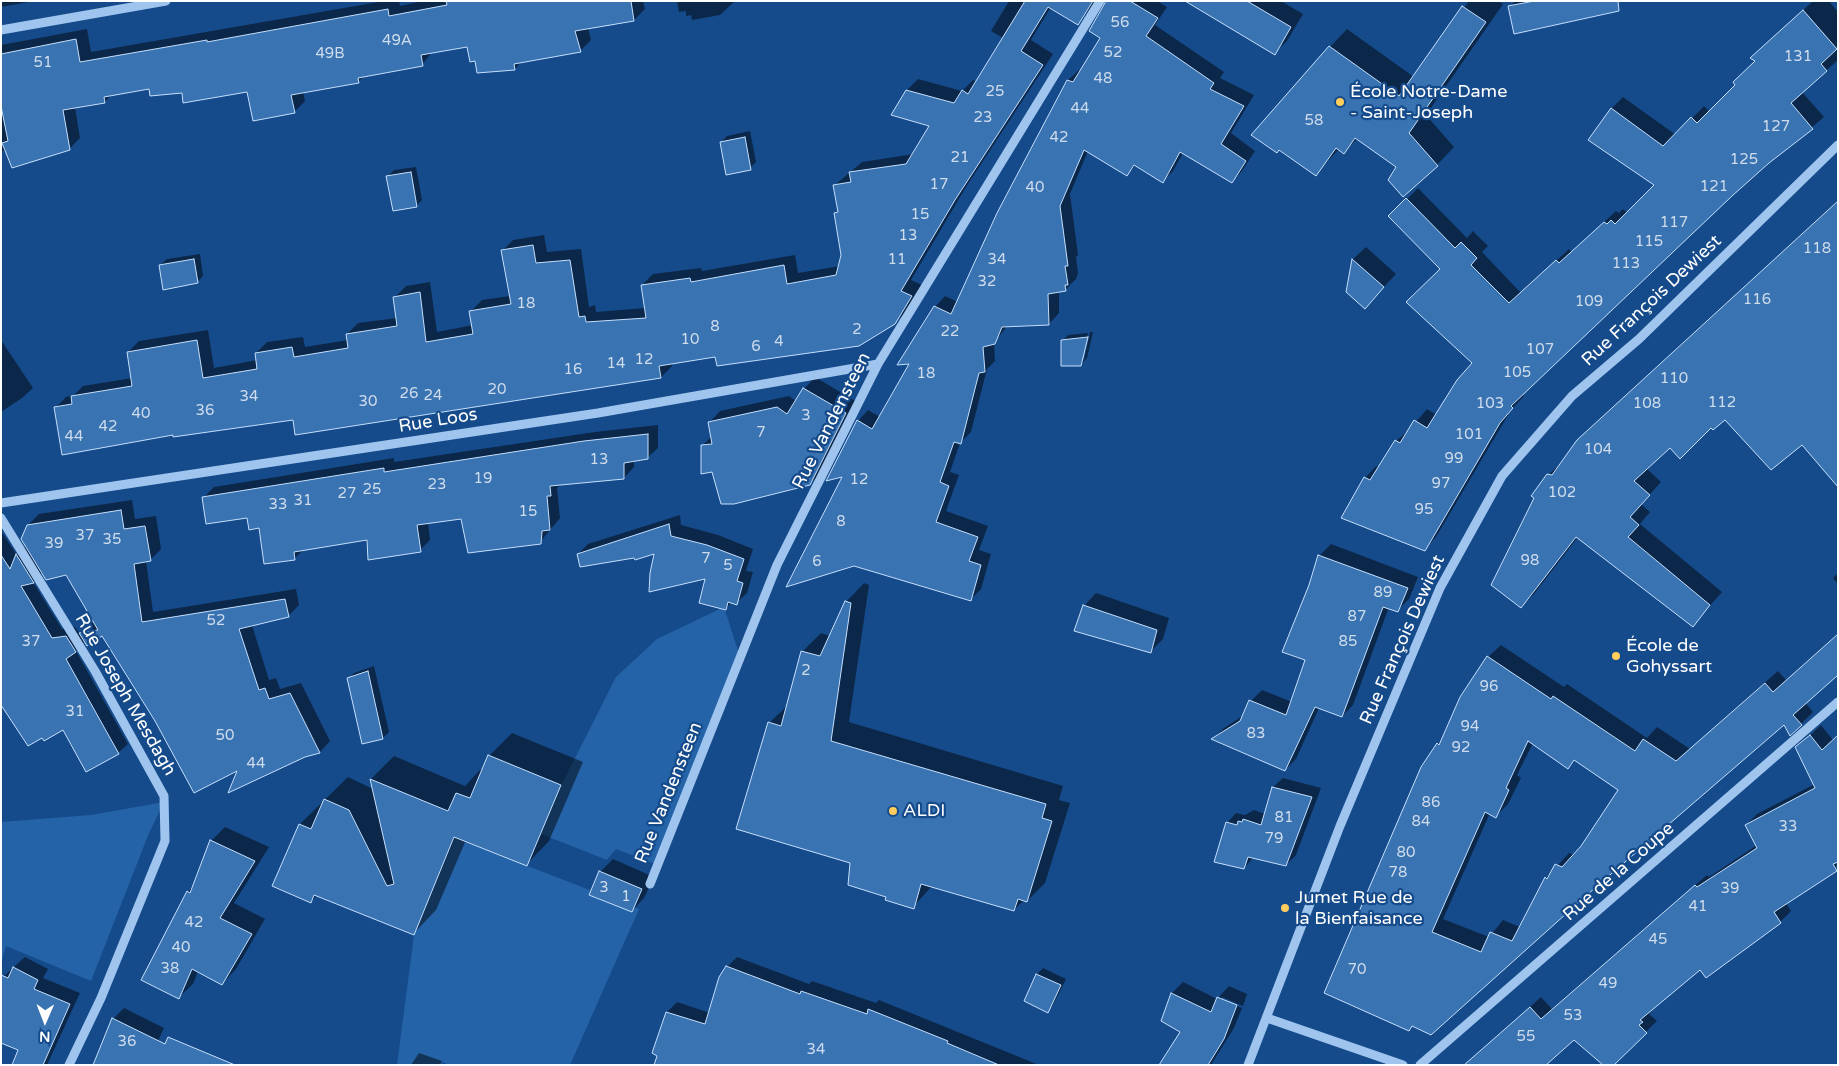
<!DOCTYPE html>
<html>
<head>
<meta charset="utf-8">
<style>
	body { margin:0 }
	#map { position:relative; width:1839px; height:1066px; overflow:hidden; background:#164b8b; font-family:"Varela Round",sans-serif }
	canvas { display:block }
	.frame { position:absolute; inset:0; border:2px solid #fff; pointer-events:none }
	.north { position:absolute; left:20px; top:996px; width:50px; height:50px; -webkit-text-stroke:4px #164b8b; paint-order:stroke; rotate:181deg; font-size:14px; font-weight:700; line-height:20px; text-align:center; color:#fff }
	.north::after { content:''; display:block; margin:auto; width:18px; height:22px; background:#fff; clip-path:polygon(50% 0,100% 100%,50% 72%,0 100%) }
</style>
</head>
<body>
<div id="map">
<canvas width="1839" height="1066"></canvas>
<div class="frame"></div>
<div class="north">N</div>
</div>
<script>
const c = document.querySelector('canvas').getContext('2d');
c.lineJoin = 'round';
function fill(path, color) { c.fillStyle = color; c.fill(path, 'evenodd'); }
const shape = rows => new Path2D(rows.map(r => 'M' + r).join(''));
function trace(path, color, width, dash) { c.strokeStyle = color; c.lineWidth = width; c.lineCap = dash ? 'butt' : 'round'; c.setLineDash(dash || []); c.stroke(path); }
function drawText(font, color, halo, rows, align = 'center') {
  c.font = font + ' "Varela Round",sans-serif'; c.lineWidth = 4.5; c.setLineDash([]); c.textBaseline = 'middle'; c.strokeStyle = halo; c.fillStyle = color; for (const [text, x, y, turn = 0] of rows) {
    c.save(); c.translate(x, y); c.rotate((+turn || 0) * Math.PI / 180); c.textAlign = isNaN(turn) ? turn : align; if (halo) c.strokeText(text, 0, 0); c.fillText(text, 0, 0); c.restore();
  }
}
fill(shape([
	[724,607,740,657,658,865,616,849,607,860,541,834,561,786,616,677,657,639],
	[164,802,149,833,91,981,6,946,1,963,1,822,91,815],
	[455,838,639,909,570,1065,449,1065,442,1062,442,1065,397,1065,414,935]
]), '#2563a8');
fill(shape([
	[1,1,34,1,1,7],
	[384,1,399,1,400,6,423,1,643,1,645,9,634,20,588,28,591,40,580,51,522,61,515,69,476,60,468,46,432,52,422,65,365,75,358,82,303,91,305,101,294,112,248,91,183,92,150,87,112,94,105,102,75,107,80,138,69,149,1,151,1,45,87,29,91,52],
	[677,1,735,1,720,15,692,20,691,15,686,16,686,11,679,12],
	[1009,1,1096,1,1078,23,1051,7,1031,40,1053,54,966,187,911,280,922,285,906,312,894,323,671,363,672,366,661,377,174,433,55,408,66,397,74,395,83,386,132,378,128,352,139,341,208,330,214,368,257,360,256,353,267,342,303,337,305,347,348,340,347,334,358,323,397,318,395,297,406,286,430,282,437,332,473,325,471,311,482,300,510,296,502,251,513,240,544,235,547,252,581,249,589,307,595,305,596,312,645,308,642,285,653,274,701,268,702,271,795,255,798,273,840,266,843,255,835,213,839,210,835,185,862,162,914,154,931,125,907,90,918,79,962,91,973,80,977,82,1003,38,991,31],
	[1110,1,1157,1,1167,7,1155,25,1224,72,1220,78,1254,95,1231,133,1255,151,1242,171,1232,182,1183,153,1173,171,1163,181,1136,165,1127,175,1088,151,1070,194,1078,255,1076,257,1078,273,1076,279,1065,290,1059,291,1059,313,1049,324,1008,325,994,343,995,361,987,369,971,432,960,443,950,472,959,475,946,511,988,526,979,550,991,554,981,589,971,599,845,475,858,421,868,410,880,417,911,363,935,307,945,296,958,302,1068,80,1079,70,1081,71,1102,38],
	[1193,1,1281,1,1303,14,1287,41,1274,53],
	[1469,1,1498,1,1503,4,1426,115,1454,147,1437,165,1398,167,1357,139,1344,152,1339,149,1316,174,1330,47,1347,29,1414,77],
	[1515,1,1608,1,1510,7],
	[1829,1,1838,12,1838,60,1802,92,1824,117,1731,195,1522,394,1524,396,1511,410,1436,537,1425,549,1365,478,1376,466,1379,467,1396,441,1409,430,1427,409,1437,415,1473,363,1442,268,1390,216,1418,188,1467,238,1473,231,1488,246,1482,252,1521,293,1569,249,1572,252,1616,211,1619,213,1623,209,1627,213,1656,185,1589,140,1612,108,1623,97,1676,135,1704,106,1710,112,1737,85,1756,61,1764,46,1812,2],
	[750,131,756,162,750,168,721,142,727,136],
	[416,167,422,200,416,206,388,176,394,170],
	[1838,201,1838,485,1802,443,1725,419,1670,446,1646,468,1661,482,1641,504,1650,512,1640,524,1722,592,1693,625,1578,537,1534,594,1521,607,1548,475,1563,462,1591,427],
	[1366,247,1396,274,1365,307,1347,291,1353,259],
	[200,254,203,276,197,282,160,265,167,259],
	[1090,332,1093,332,1087,358,1081,364,1062,341,1068,335,1088,333,1081,360,1084,360],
	[1,340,33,388,22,398,1,412],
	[815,377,857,402,822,472,810,484,712,470,703,445,712,436,709,423,720,411,789,396,796,401,804,389],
	[658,425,658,448,647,458,634,460,634,467,624,478,562,484,557,488,560,518,540,542,462,517,428,522,430,540,420,550,368,538,304,549,294,559,249,516,204,497,214,487,394,458,394,462,595,432],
	[132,500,135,519,156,516,161,549,150,560,146,561,153,612,296,589,299,605,288,616,252,625,269,680,276,678,280,689,301,683,330,741,320,752,239,768,156,720,102,634,85,641,76,651,128,744,118,753,1,703,1,531,17,555,27,545,28,525,39,514],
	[43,572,66,574,95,622,91,623,80,634,75,627,62,629,33,582],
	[680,515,681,525,718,535,753,549,746,571,753,572,747,593,736,603,732,602,725,609,707,578,656,552,635,556,578,554,588,544],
	[1331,544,1418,577,1409,599,1398,610,1389,607,1353,705,1342,716,1319,708,1296,759,1285,770,1213,739,1224,728,1244,715,1251,701,1262,690,1292,702,1307,660,1310,585,1319,556],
	[1838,573,1838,584,1833,578],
	[864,583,869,585,849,722,1063,786,1059,800,1070,803,1045,883,1027,901,1024,900,1014,910,932,886,913,907,888,897,851,862,769,723,788,705,803,651,821,633,830,636,846,602],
	[1096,593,1169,618,1163,639,1151,651,1084,606],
	[1838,634,1838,673,1805,702,1813,712,1801,724,1785,723,1408,1030,1438,744,1443,739,1488,657,1501,645,1564,687,1567,684,1647,738,1657,727,1690,749,1778,671,1786,680],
	[1533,743,1568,767,1575,760,1620,790,1582,847,1574,855,1569,853,1546,878,1520,927,1503,920,1489,937,1443,919,1490,813,1495,817,1508,804,1521,778,1517,775],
	[374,666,389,732,383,738,363,742,348,679,354,673],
	[1821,725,1833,740,1838,836,1836,870,1786,903,1791,911,1780,922,1706,976,1700,969,1651,1009,1652,1011,1649,1014,1657,1021,1612,1065,1574,1038,1467,1065,1541,997,1552,1009,1707,875,1709,877,1757,845,1746,825,1757,814,1815,784,1797,748],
	[512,733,583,762,549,841,527,864,466,840,436,910,414,933,317,895,311,902,273,886,300,824,348,777,373,789,371,779,394,756,465,786,480,770,482,771,489,756],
	[1283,778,1321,788,1296,855,1286,865,1254,857,1244,868,1227,823,1236,813,1245,815,1254,810,1265,814,1273,787],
	[225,827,269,847,234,903,265,919,236,969,222,984,198,971,193,984,178,998,188,892,193,886,211,841],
	[613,859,654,877,644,898,632,911,600,872],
	[25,957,48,969,43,978,80,993,47,1065,13,1065,20,1050,1,983,4,976],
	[737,957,809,984,812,981,876,1003,879,1000,1039,1065,790,1065,667,1012,677,1002,710,1013,727,967],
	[1043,968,1066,979,1053,1005,1047,1011,1026,1001,1037,974],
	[1183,982,1217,999,1229,986,1247,994,1243,1006,1222,997,1222,1000,1242,1008,1234,1028,1211,1065,1161,1065,1182,1032,1162,1021,1172,993],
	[124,1008,164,1028,147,1065,113,1019],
	[419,1053,442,1061,440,1065,411,1065]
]), '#0007');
const building = shape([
	[446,1,631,1,634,21,575,31,581,52,514,64,515,70,477,73,475,61,470,62,467,47,421,55,423,66,358,78,359,83,291,95,295,113,253,121,247,92,183,103,182,93,150,96,149,89,104,97,105,103,63,110,70,150,12,168,2,143,8,141,1,106,1,54,76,39,80,62,207,40,207,42,388,9,389,16,447,5,446,1],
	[1025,1,1093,1,1078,25,1048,7,1021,51,1043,65,955,200,901,291,912,296,895,324,859,346,717,366,715,357,659,366,661,378,295,435,293,420,173,437,173,435,62,455,54,407,72,404,71,396,132,386,127,352,197,340,203,378,257,369,255,353,292,347,294,357,348,348,346,334,397,326,393,297,420,292,426,342,473,334,469,311,511,304,501,250,533,245,536,263,570,260,579,317,585,316,586,322,646,318,641,285,690,278,691,282,784,265,787,284,836,275,841,255,834,213,838,212,833,185,851,182,849,172,906,164,929,126,891,115,906,90,954,103,962,90,968,94,1025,1],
	[1106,1,1130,1,1158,18,1146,36,1214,83,1210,89,1244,106,1221,144,1246,161,1232,183,1180,152,1163,183,1134,165,1127,176,1084,150,1060,206,1068,266,1065,266,1068,285,1065,285,1066,291,1048,294,1049,325,1002,327,995,344,983,347,985,372,979,373,961,444,954,442,940,482,949,486,936,522,978,537,969,561,981,565,971,601,854,566,786,587,842,477,826,481,857,420,872,429,909,364,897,365,934,306,951,314,997,213,1067,80,1073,82,1100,38,1089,31,1106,1],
	[1185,1,1247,1,1291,27,1275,55,1185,1],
	[1534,1,1618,1,1619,11,1514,34,1508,6,1534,1],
	[1462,6,1486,22,1409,133,1438,166,1403,197,1388,180,1396,167,1355,138,1344,154,1336,148,1316,176,1279,150,1277,153,1251,135,1329,46,1399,96,1462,6],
	[1803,10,1837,49,1821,64,1827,71,1791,103,1813,129,1769,163,1732,196,1511,406,1513,408,1500,423,1425,551,1341,518,1364,477,1370,480,1395,440,1400,443,1414,420,1427,428,1457,380,1472,363,1406,302,1440,269,1388,216,1406,198,1455,248,1461,242,1477,258,1471,265,1509,303,1556,260,1559,263,1604,222,1607,224,1611,220,1615,224,1654,185,1588,140,1611,108,1663,146,1691,117,1697,123,1735,85,1733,82,1755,61,1750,58,1803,10],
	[745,137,751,170,726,175,720,142,745,137],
	[411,172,417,207,393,211,386,176,411,172],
	[1838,201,1838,487,1802,445,1771,470,1725,420,1713,430,1711,428,1680,459,1670,448,1634,481,1650,495,1630,517,1639,525,1628,537,1710,605,1693,627,1576,537,1521,608,1491,585,1534,498,1531,496,1547,474,1552,475,1577,440,1838,201],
	[194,259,198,283,163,290,159,265,194,259],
	[1352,259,1384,287,1365,309,1346,292,1352,259],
	[1088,337,1081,366,1061,366,1061,340,1088,337],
	[803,388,846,413,810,485,734,504,721,504,712,472,701,474,701,445,712,444,708,422,777,407,787,414,803,388],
	[648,434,648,459,624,463,624,479,550,486,551,496,547,496,550,530,542,531,541,544,468,553,461,519,417,525,421,552,368,560,367,540,294,552,295,560,264,564,259,528,249,530,247,518,206,524,202,497,384,468,384,472,584,441,648,434],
	[121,510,124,529,145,526,151,561,134,564,142,622,285,599,289,617,239,629,259,690,265,688,269,699,290,693,320,753,305,757,228,793,237,771,194,793,155,721,102,636,87,646,79,633,98,630,66,575,46,580,21,539,27,525,121,510],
	[669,524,671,536,707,545,744,559,737,581,743,583,737,605,728,602,726,610,699,603,705,579,649,592,650,573,654,554,635,560,634,558,580,567,577,554,669,524],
	[16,554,34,583,21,586,52,638,66,636,76,652,66,659,119,754,86,772,63,730,44,741,42,738,28,746,1,705,1,555,10,569,16,554],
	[1318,555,1408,588,1398,612,1383,607,1342,717,1315,707,1285,771,1211,739,1240,721,1249,700,1286,715,1305,660,1282,652,1309,585,1318,555],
	[845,601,851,603,831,741,1046,804,1042,818,1052,821,1027,902,1018,899,1014,911,921,884,914,909,885,900,886,897,848,885,850,863,736,829,768,722,781,726,801,651,820,656,845,601],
	[1083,605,1157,630,1151,653,1074,631,1083,605],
	[1838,634,1838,675,1793,715,1802,725,1790,736,1784,725,1596,887,1431,1035,1412,1026,1409,1031,1324,993,1421,767,1437,743,1439,745,1460,697,1487,656,1551,699,1553,696,1635,751,1643,739,1676,761,1765,683,1773,692,1838,634],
	[1528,741,1568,769,1574,760,1618,790,1581,846,1562,867,1555,864,1547,879,1545,877,1512,941,1490,932,1481,952,1432,932,1485,812,1496,818,1509,790,1506,788,1528,741],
	[368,671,383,739,362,744,347,678,368,671],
	[1810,735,1822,750,1838,735,1838,862,1833,864,1837,871,1774,912,1781,923,1706,978,1700,970,1640,1020,1643,1022,1639,1025,1647,1033,1614,1065,1603,1065,1574,1040,1546,1065,1464,1065,1530,1007,1541,1019,1695,885,1697,887,1757,848,1745,825,1815,788,1795,747,1810,735],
	[488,755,561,785,527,866,454,837,414,935,314,895,311,903,272,886,299,824,311,829,324,799,349,810,387,886,394,884,370,779,448,811,456,793,470,798,488,755],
	[1272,787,1312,797,1286,866,1248,857,1244,869,1214,862,1226,822,1237,825,1238,821,1242,822,1243,819,1261,825,1272,787],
	[210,840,255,861,220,918,252,934,222,985,192,969,179,999,141,980,187,891,190,893,210,840],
	[599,871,642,889,632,912,589,895,599,871],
	[726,966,800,994,801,991,867,1014,868,1009,948,1041,947,1043,999,1065,654,1065,657,1056,652,1053,666,1012,705,1024,719,977,726,966],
	[13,967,38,980,34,989,70,1004,43,1065,12,1065,18,1050,1,1043,1,975,8,978,13,967],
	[1036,974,1061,985,1048,1013,1024,1001,1036,974],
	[1171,993,1211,1012,1217,997,1237,1005,1224,1039,1208,1065,1159,1065,1180,1032,1161,1021,1171,993],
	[112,1018,165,1044,168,1037,235,1065,93,1065,112,1018]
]);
fill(building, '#3a73b2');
trace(building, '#c5dffb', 1);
trace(shape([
	[1,30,166,1],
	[1,503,598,413,878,364],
	[1,518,95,671,164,796,165,841,101,998,69,1065],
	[650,884,777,565,878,364,1100,1],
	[1267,1018,1403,1065],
	[1248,1065,1340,826,1440,588,1502,476,1572,396,1639,339,1838,145],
	[1420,1065,1838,702]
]), '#9fc5ef', 9);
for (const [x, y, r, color] of [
	[1340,102,5,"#ffcd5d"],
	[1616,656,5,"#ffcd5d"],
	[893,811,5,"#ffcd5d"],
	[1285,908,5,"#ffcd5d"]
]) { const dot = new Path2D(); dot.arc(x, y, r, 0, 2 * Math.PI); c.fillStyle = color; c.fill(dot); trace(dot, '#164b8b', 2); }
drawText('15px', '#cedcec', null, [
	["56",1120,23],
	["49A",397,41],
	["52",1113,53],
	["49B",330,54],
	["131",1798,57],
	["51",43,63],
	["48",1103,79],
	["25",995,92],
	["44",1080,109],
	["23",983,118],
	["58",1314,121],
	["127",1776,127],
	["42",1059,138],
	["21",960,158],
	["125",1744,160],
	["17",939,185],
	["121",1714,187],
	["40",1035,188],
	["15",920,215],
	["117",1674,223],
	["13",908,236],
	["115",1649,242],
	["118",1817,249],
	["11",897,260],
	["34",997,260],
	["113",1626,264],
	["32",987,282],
	["116",1757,300],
	["109",1589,302],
	["18",526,304],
	["8",715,327],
	["2",857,330],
	["22",950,332],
	["10",690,340],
	["4",779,342],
	["6",756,347],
	["107",1540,350],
	["12",644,360],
	["14",616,364],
	["16",573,370],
	["105",1517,373],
	["18",926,374],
	["110",1674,379],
	["20",497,390],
	["26",409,394],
	["24",433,396],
	["34",249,397],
	["30",368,402],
	["112",1722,403],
	["103",1490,404],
	["108",1647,404],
	["36",205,411],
	["40",141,414],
	["3",806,416],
	["42",108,427],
	["7",761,433],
	["101",1469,435],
	["44",74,437],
	["104",1598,450],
	["99",1454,459],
	["13",599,460],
	["19",483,479],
	["12",859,480],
	["97",1441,484],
	["23",437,485],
	["25",372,490],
	["102",1562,493],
	["27",347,494],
	["31",303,501],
	["33",278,505],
	["95",1424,510],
	["15",528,512],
	["8",841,522],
	["37",85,536],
	["35",112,540],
	["39",54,544],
	["7",706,559],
	["98",1530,561],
	["6",817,562],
	["5",728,566],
	["89",1383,593],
	["87",1357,617],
	["52",216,621],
	["37",31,642],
	["85",1348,642],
	["2",806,671],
	["96",1489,687],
	["31",75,712],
	["94",1470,727],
	["83",1256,734],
	["50",225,736],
	["92",1461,748],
	["44",256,764],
	["86",1431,803],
	["81",1284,818],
	["84",1421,822],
	["33",1788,827],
	["79",1274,839],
	["80",1406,853],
	["78",1398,873],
	["3",604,888],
	["39",1730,889],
	["1",626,897],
	["41",1698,907],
	["42",194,923],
	["45",1658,940],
	["40",181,948],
	["38",170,969],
	["70",1357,970],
	["49",1608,984],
	["53",1573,1016],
	["55",1526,1037],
	["36",127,1042],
	["34",816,1050]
]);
drawText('18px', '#fff', '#164b8b', [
	["École Notre-Dame",1350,92],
	["- Saint-Joseph",1350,113],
	["École de",1626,646],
	["Gohyssart",1626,667],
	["ALDI",903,811],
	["Jumet Rue de",1295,898],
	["la Bienfaisance",1295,919]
], 'left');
drawText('18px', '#fff', '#164b8b', [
	["Rue François Dewiest",1652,301,-43],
	["Rue Loos",438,421,-9],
	["Rue Vandensteen",832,421,-63],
	["Rue François Dewiest",1403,640,-66],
	["Rue Joseph Mesdagh",125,695,60],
	["Rue Vandensteen",669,793,-68],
	["Rue de la Coupe",1619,872,-41]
]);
</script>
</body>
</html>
